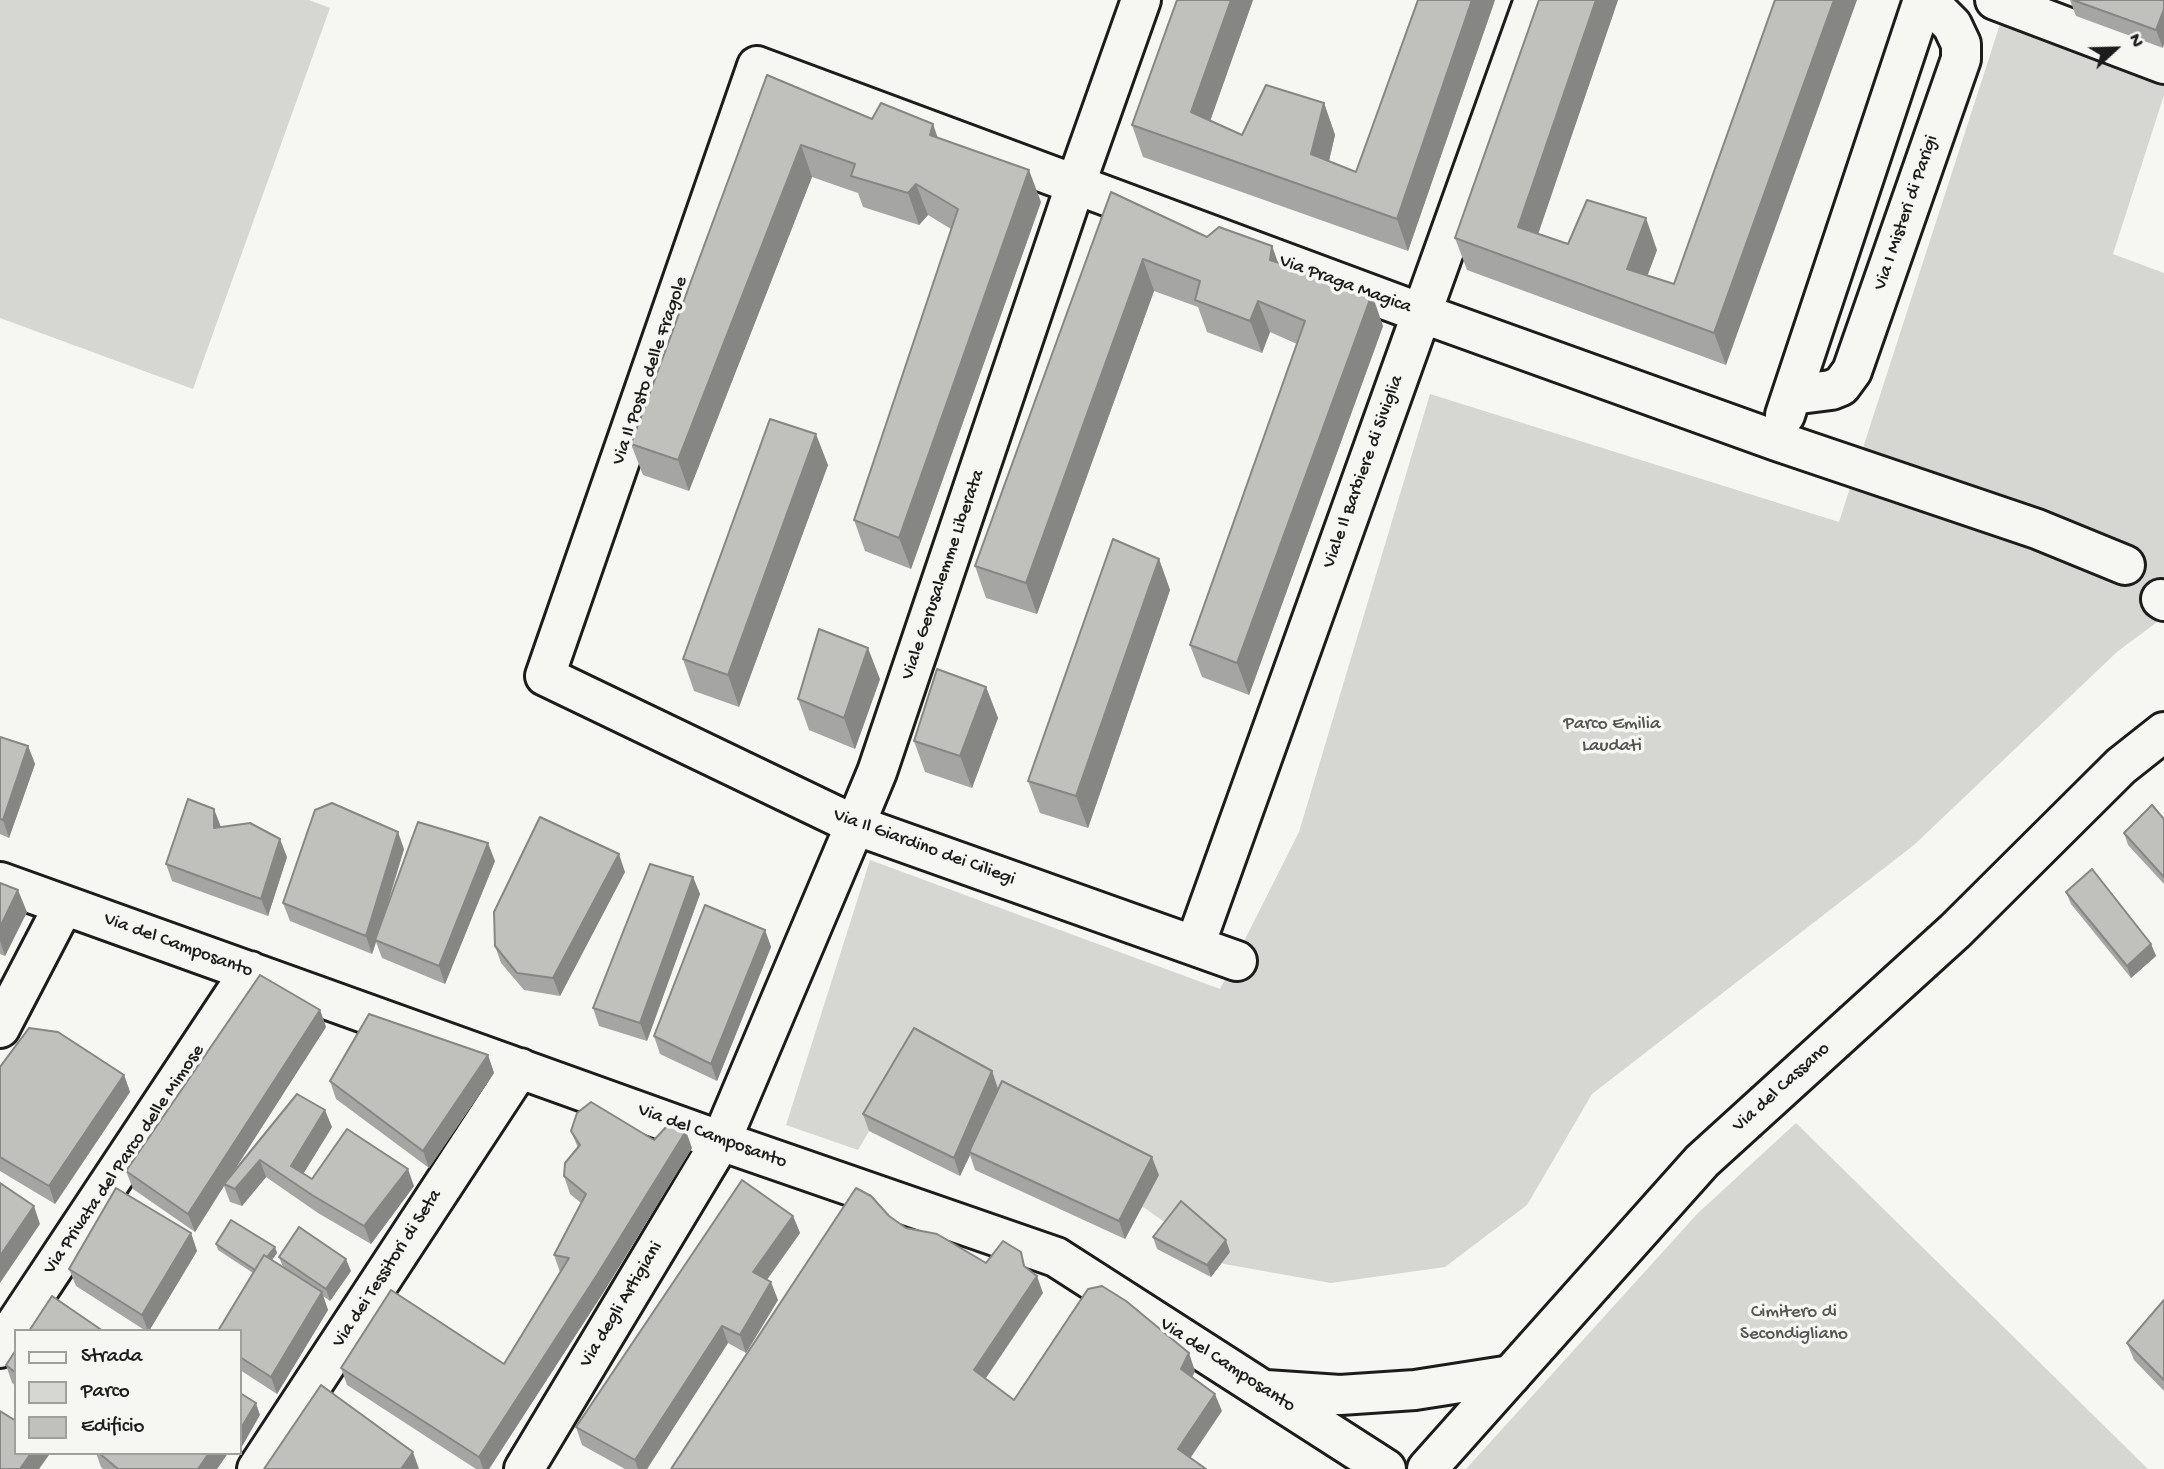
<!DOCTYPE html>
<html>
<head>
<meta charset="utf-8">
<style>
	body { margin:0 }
	#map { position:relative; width:2164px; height:1469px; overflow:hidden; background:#f6f6f2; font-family:"Gochi Hand",sans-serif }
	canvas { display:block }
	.legend { position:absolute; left:14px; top:1329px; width:228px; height:126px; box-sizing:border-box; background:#f6f6f2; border:2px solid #9f9f9c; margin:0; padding:9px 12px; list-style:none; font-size:21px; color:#1c1c1c }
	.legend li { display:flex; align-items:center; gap:14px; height:35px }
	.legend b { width:35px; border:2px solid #9f9f9c }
	.north { position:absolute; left:2080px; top:14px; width:70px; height:70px; -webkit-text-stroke:5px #f6f6f2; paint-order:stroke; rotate:68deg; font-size:19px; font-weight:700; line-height:28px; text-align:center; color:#1c1c1c }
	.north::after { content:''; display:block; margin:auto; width:24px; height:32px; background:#1c1c1c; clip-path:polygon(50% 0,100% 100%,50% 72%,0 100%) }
</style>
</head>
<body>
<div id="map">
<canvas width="2164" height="1469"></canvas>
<ul class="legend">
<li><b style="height:9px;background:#f6f6f2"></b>Strada</li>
<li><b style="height:19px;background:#d6d6d2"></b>Parco</li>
<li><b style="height:19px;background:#c0c0bd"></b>Edificio</li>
</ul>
<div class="north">N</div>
</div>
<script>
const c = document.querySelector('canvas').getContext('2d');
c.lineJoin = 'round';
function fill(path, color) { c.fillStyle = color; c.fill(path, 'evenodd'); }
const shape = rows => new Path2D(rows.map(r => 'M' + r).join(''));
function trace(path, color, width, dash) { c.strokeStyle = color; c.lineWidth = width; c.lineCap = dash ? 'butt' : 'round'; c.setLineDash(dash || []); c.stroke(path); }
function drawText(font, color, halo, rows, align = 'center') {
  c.font = font + ' "Gochi Hand",sans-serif'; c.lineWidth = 7; c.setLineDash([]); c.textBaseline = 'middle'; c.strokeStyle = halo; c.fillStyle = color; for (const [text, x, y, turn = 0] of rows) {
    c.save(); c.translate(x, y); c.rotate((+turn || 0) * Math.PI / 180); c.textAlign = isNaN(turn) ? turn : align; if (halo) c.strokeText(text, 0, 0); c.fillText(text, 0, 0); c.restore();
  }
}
fill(shape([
	[0,0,309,0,330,8,193,389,0,318],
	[2001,21,2164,79,2164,95,2113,254,2164,273,2164,617,2118,651,1914,845,1592,1094,1527,1205,1445,1267,1331,1283,1224,1264,1085,1166,910,1062,858,1150,786,1125,870,860,1220,989,1299,832,1430,394,1839,522],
	[1796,1123,2148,1469,1466,1469,1698,1213]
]), '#d6d6d2');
const minor = shape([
	[1995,0,2164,64],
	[1792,395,1831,390,1841,386,1852,371,1961,59,1961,44,1952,25,1938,11,1922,4],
	[1785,415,1923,0],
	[2161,599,2164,601],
	[0,882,721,1141,1056,1257,1386,1469],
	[1195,945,1534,0],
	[1237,961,855,825,545,676,757,66,1421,313,1777,441,2037,529,2125,565],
	[0,1028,64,905],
	[0,1348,250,971],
	[1266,1390,1340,1395,1415,1390,1511,1375],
	[257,1469,520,1068],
	[524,1469,721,1141,855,825,877,772,1075,186,1141,0]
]);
const major = shape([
	[1427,1469,1702,1161,1955,931,2121,766,2164,732]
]);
trace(minor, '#1c1c1c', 44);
trace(major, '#1c1c1c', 44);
trace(minor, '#f6f6f2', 38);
trace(major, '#f6f6f2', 38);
fill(shape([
	[1253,0,1210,121,1242,135,1324,103,1335,135,1329,161,1356,172,1418,0,1495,0,1408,251,1143,157,1132,125],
	[1618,0,1538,233,1568,244,1657,250,1647,276,1674,284,1775,0,1726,365,1467,270,1455,238],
	[2070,0,2164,0,2163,48,2076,16],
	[767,75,872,119,938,138,1041,202,911,569,865,551,854,520,951,229,928,215,919,225,863,207,858,193,812,177,689,491,643,475,631,444],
	[1111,192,1207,237,1272,246,1278,263,1383,326,1249,695,1202,677,1190,645,1297,344,1270,332,1262,353,1207,332,1198,307,1154,291,1037,614,986,598,975,566],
	[828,465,739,707,694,691,683,659],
	[1159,559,1170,590,1088,828,1040,813,1028,781],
	[880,679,855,749,809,730,798,699],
	[986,687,998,718,972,788,925,772,914,741],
	[0,737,28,746,35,764,9,838,0,834],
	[2164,819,2164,884,2128,845,2124,833],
	[221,827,287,857,268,916,172,881,166,864],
	[404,849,384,917,495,861,445,984,382,958,376,942,372,954,290,921,283,903],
	[625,872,560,996,524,990,501,963,495,946],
	[693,877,700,894,647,1041,599,1026,593,1008],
	[0,883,27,912,5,956,0,954],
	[2066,892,2151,944,2156,956,2131,978,2071,904],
	[765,930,771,947,717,1081,660,1054,654,1036],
	[320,1010,326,1027,232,1173,297,1094,332,1127,303,1174,312,1179,414,1186,371,1244,318,1213,266,1177,242,1206,230,1202,224,1186,195,1232,133,1189,126,1171],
	[488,1055,494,1073,429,1168,336,1099,330,1081],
	[0,1067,124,1075,130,1092,55,1204,0,1171],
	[992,1071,998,1089,1159,1175,1125,1239,975,1170,970,1155,960,1176,869,1131,863,1114],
	[571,1131,654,1140,692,1148,603,1293,489,1469,476,1469,347,1385,341,1368,504,1364,560,1272,554,1255,581,1203,570,1194,564,1176,578,1148],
	[793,1216,800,1233,767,1280,778,1300,746,1353,728,1343,647,1469,625,1469,582,1445,576,1427],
	[191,1233,197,1251,149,1331,146,1331,76,1286,69,1269],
	[1153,1237,1230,1252,1211,1277,1157,1249],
	[216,1244,275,1247,277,1253,272,1260,283,1267,279,1257,351,1271,330,1301,323,1296,328,1310,277,1394,240,1370,240,1331,253,1273,218,1250],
	[2164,1300,2164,1391,2134,1360,2127,1343],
	[16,1350,16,1386,12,1383,6,1365],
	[96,1453,228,1453,217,1469,103,1469,101,1467]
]), '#a5a5a3');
fill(shape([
	[1231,0,1253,0,1202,144,1191,112],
	[1472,0,1495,0,1408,251,1397,219],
	[1596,0,1618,0,1530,258,1518,227],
	[1834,0,1857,0,1726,365,1714,333],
	[2164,9,2164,44,2163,48,2156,30],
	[1324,103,1335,135,1323,186,1311,154],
	[933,124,944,156,930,135],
	[801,145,812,177,689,491,678,460],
	[1029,170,1041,202,911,569,899,538],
	[916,184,928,215,919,225,908,193],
	[1646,218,1657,250,1638,301,1627,269],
	[1272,246,1283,277,1270,260],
	[1143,259,1154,291,1037,614,1026,583],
	[1372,294,1383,326,1249,695,1237,663],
	[1258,301,1270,332,1262,353,1250,321],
	[816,434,828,465,739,707,728,675],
	[1159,559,1170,590,1088,828,1076,796],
	[868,648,880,679,855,749,844,718],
	[986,687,998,718,972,788,960,756],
	[28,746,35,764,9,838,3,820],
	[214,809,221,827,214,828],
	[398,832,404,849,376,941,375,940,376,942,372,954,366,936],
	[280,839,287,857,268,916,261,899],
	[488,843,495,861,445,984,439,966],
	[619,854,625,872,560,996,553,978],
	[693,877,700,894,647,1041,640,1023],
	[18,890,27,912,5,956,0,941,0,927],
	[765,930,771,947,717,1081,711,1064],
	[2151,944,2156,956,2131,978,2127,966],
	[320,1010,326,1027,225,1185,224,1184,224,1186,195,1232,188,1214],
	[488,1055,494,1073,429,1168,423,1151],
	[992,1071,998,1089,969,1152,970,1155,960,1176,954,1158],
	[124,1075,130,1092,55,1204,49,1186],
	[325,1110,332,1127,297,1184,291,1166],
	[686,1131,692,1148,603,1293,489,1469,483,1469,479,1457],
	[1152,1157,1159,1175,1125,1239,1119,1221],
	[260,1160,266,1177,242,1206,235,1189],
	[408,1169,414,1186,371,1244,364,1226],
	[34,1206,40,1224,0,1283,0,1256],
	[793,1216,800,1233,760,1289,753,1272],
	[191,1233,197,1251,149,1331,148,1331,142,1315],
	[1226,1240,1230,1252,1211,1277,1207,1265],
	[275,1247,277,1253,259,1277,256,1270],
	[346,1259,351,1271,330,1301,326,1289],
	[1037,1276,1043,1293,980,1387,974,1370],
	[771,1282,778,1300,746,1353,740,1335],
	[322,1292,328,1310,277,1394,271,1377],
	[722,1326,728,1343,647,1469,638,1469,635,1460],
	[1189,1353,1195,1371,1188,1387,1181,1369],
	[1215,1394,1222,1411,1185,1466,1178,1449],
	[256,1403,260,1415,240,1450,240,1430],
	[413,1452,419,1469,401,1469],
	[31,1453,48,1453,49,1455,39,1469,20,1469],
	[209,1453,228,1453,217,1469,198,1469]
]), '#868684');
const building = shape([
	[1177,0,1231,0,1191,112,1242,135,1266,85,1324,103,1311,154,1356,172,1418,0,1472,0,1397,219,1132,125,1177,0],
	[1539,0,1596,0,1518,227,1568,244,1587,200,1646,218,1627,269,1674,284,1775,0,1834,0,1714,333,1455,238,1539,0],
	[2073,0,2164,0,2164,9,2156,30,2073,0],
	[767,75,872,119,881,103,933,124,930,135,1029,170,899,538,854,520,958,209,916,184,908,193,851,176,855,164,801,145,678,460,631,444,767,75],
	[1111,192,1207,237,1219,227,1272,246,1270,260,1372,294,1237,663,1190,645,1305,321,1258,301,1250,321,1195,300,1200,281,1143,259,1026,583,975,566,1111,192],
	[770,419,816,434,728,675,683,659,770,419],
	[1113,539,1159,559,1076,796,1028,781,1113,539],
	[819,629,868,648,844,718,798,699,819,629],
	[937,669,986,687,960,756,914,741,937,669],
	[0,737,28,746,3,820,0,819,0,737],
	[188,799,214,809,214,828,250,823,280,839,261,899,166,864,188,799],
	[332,803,398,832,366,936,283,903,315,810,332,803],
	[2152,805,2164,819,2164,877,2124,833,2152,805],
	[540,817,619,854,553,978,517,973,495,946,494,912,540,817],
	[418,822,488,843,439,966,375,940,418,822],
	[650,864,693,877,640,1023,593,1008,650,864],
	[2092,869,2151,944,2127,966,2066,892,2092,869],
	[0,883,18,890,0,927,0,883],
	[705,905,765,930,711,1064,654,1036,705,905],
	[260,975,320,1010,188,1214,126,1171,260,975],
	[369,1014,488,1055,423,1151,330,1081,369,1014],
	[29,1028,58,1032,124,1075,49,1186,0,1157,0,1067,29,1028],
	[914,1028,992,1071,954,1158,863,1114,914,1028],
	[1002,1081,1152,1157,1119,1221,969,1152,1002,1081],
	[297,1094,325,1110,291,1166,312,1179,347,1129,408,1169,364,1226,312,1195,260,1160,235,1189,224,1184,297,1094],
	[591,1102,654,1140,668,1125,686,1131,597,1275,479,1457,341,1368,391,1290,504,1364,569,1258,554,1255,586,1194,564,1176,565,1163,580,1145,571,1131,577,1113,591,1102],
	[742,1180,793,1216,753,1272,771,1282,740,1335,722,1326,635,1460,576,1427,742,1180],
	[0,1183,34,1206,0,1256,0,1183],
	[116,1188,191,1233,142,1315,69,1269,116,1188],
	[856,1188,871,1196,889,1216,906,1228,937,1234,986,1263,1003,1241,1021,1252,1024,1266,1037,1276,974,1370,1014,1400,1088,1289,1102,1286,1126,1301,1189,1353,1181,1369,1215,1394,1178,1449,1206,1469,671,1469,856,1188],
	[1181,1201,1226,1240,1207,1265,1153,1237,1181,1201],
	[231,1220,275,1247,267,1257,264,1255,255,1270,216,1244,231,1220],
	[299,1227,346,1259,326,1289,279,1257,299,1227],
	[264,1255,322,1292,271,1377,240,1357,240,1331,218,1331,264,1255],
	[52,1296,103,1331,29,1331,52,1296],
	[2164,1300,2164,1380,2127,1343,2164,1300],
	[16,1350,16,1373,6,1365,16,1350],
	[321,1385,413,1452,401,1469,264,1469,321,1385],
	[240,1393,256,1403,240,1430,240,1393],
	[0,1411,16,1421,16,1453,31,1453,20,1469,0,1469,0,1411],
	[99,1453,209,1453,198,1469,118,1469,99,1453]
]);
fill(building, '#c0c0bd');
trace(building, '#868684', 2);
drawText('19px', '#1c1c1c', '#f6f6f2', [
	["Via I Misteri di Parigi",1907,213,-71],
	["Via Praga Magica",1345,285,20],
	["Via Il Posto delle Fragole",651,371,-71],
	["Viale Il Barbiere di Siviglia",1364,472,-70],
	["Viale Gerusalemme Liberata",944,575,-71],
	["Via Il Giardino dei Ciliegi",924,848,20],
	["Via del Camposanto",178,946,20],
	["Via del Cassano",1782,1088,-42],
	["Via del Camposanto",712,1137,20],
	["Via Privata del Parco delle Mimose",125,1160,-56],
	["Via dei Tessitori di Seta",388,1269,-57],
	["Via degli Artigiani",622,1305,-59],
	["Via del Camposanto",1227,1366,33]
]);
drawText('19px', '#545453', '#f6f6f2', [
	["Parco Emilia",1612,725],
	["Laudati",1612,747],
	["Cimitero di",1794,1313],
	["Secondigliano",1794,1335]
]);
</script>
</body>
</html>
